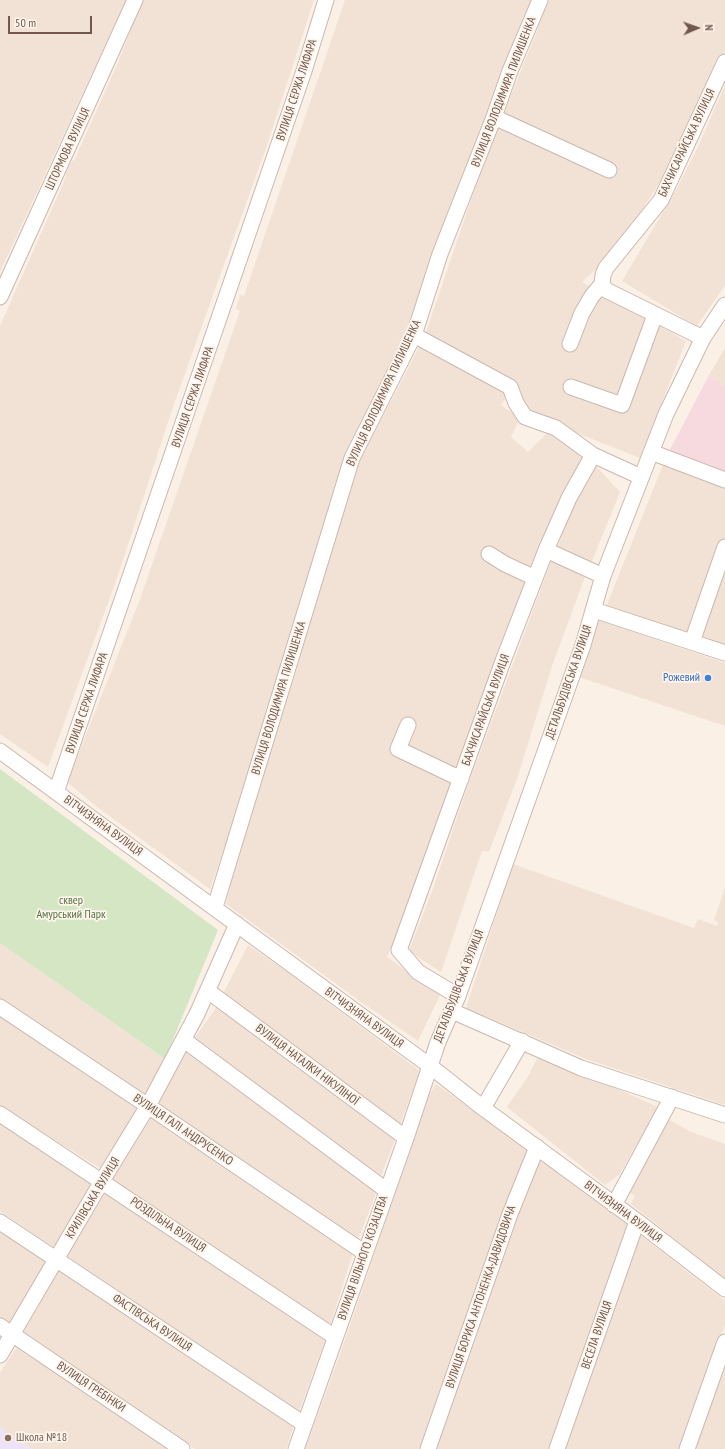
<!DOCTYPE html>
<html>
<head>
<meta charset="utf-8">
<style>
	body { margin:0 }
	#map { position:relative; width:725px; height:1449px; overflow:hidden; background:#faf0e6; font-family:"PT Sans Narrow",sans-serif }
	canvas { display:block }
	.north { position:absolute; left:677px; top:8px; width:40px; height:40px; -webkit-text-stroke:3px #fdf5eb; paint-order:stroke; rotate:88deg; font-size:11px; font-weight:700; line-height:16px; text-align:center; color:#71574d }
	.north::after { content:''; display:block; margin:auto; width:14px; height:18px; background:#71574d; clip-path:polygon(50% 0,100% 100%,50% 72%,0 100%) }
	.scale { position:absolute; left:8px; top:16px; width:84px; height:18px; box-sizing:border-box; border:2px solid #71574d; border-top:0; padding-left:5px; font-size:12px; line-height:14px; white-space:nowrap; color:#71574d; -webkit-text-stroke:3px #fdf5eb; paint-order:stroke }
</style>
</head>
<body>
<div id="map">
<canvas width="725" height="1449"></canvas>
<div class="north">N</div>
<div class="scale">50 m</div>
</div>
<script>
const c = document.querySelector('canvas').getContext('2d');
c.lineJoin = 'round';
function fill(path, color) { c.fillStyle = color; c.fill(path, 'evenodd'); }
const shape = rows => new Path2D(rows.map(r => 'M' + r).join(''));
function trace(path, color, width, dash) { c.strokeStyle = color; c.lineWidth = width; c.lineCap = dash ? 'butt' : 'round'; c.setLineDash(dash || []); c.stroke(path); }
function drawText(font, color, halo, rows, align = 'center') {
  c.font = font + ' "PT Sans Narrow",sans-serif'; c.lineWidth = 3.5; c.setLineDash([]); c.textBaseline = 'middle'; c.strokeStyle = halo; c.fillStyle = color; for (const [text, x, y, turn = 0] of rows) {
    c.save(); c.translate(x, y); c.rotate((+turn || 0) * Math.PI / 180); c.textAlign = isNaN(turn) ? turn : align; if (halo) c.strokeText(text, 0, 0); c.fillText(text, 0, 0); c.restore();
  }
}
fill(shape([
	[0,0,126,0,0,272],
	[143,0,314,0,267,145,174,404,117,578,48,767,0,734,0,326,66,177,65,176,72,160,74,161,116,67],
	[345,0,532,0,510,50,479,138,449,210,398,353,346,454,228,837,210,889,97,807,67,782,139,602,240,311,236,309,240,295,244,296],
	[549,0,725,0,725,51,673,162,631,227,602,264,582,282,686,341,640,458,529,414,517,384,424,338,485,159,537,31,538,24],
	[725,85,725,285,697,326,622,281,676,190,698,147],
	[421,343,510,392,501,405,520,418,511,437,528,452,550,430,586,457,563,497,540,542,531,569,501,559,490,546,482,556,527,578,455,774,394,750,453,779,412,898,387,957,440,995,418,1041,364,1004,226,904,241,840,295,675,329,553,358,462,398,388],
	[725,348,725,385,708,377],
	[667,455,725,476,725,648,606,607],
	[595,465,620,492,590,566,557,550,574,501],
	[552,559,586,574,552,666,517,779,489,852,482,851,441,972,409,951,434,886,469,782],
	[595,619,725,663,725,726,579,677],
	[513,864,694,928,698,919,717,926,718,922,714,920,725,887,725,1105,586,1059,466,1008],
	[0,943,165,1059,143,1097,0,1001],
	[248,945,290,974,420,1071,400,1125,222,996],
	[218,1005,396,1137,381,1176,194,1039],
	[0,1015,139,1108,100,1168,0,1106],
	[188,1049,378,1188,358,1240,157,1104],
	[539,1054,658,1107,619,1175,605,1185,507,1107,529,1075],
	[436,1084,529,1151,423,1449,305,1449,338,1360,429,1095],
	[152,1116,353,1252,331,1323,325,1325,112,1180],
	[668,1119,691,1132,725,1144,725,1279,631,1204,635,1196,627,1191],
	[0,1120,47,1155,93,1185,55,1248,0,1211],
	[539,1160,549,1165,629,1225,551,1449,436,1449,522,1199],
	[105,1193,326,1338,299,1412,67,1256],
	[0,1228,47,1261,10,1324,0,1318],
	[639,1234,725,1301,725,1325,680,1449,563,1449],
	[60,1269,294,1425,286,1449,195,1449,23,1333],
	[16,1348,58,1374,169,1449,32,1449,0,1427,0,1373],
	[725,1358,725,1449,692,1449]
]), '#f1e2d5');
fill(shape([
	[0,1427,32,1449,0,1449]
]), '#ede2f6');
fill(shape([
	[708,377,725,385,725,476,667,455]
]), '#f7dadf');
fill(shape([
	[0,769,218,930,165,1059,0,943]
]), '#d5e6c5');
const minor = shape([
	[494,117,609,170],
	[0,297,135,0],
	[414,335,510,387,516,403,525,417,556,428,593,455],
	[703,338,612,293,606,290,602,284,603,275,606,268,661,200,725,62],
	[570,344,582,313,592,296,602,284],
	[571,387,622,405,655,315],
	[651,452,725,480],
	[546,550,603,576],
	[489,554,505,564,535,578],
	[594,610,725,653],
	[692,642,725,547],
	[408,725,398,749,461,779],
	[0,751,430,1066,483,1108,637,1221,725,1289],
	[56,792,304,71,326,0],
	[215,907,352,458,414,335,440,254,494,117,510,71,540,0],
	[208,991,406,1138],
	[458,996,418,972,399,950,503,661,546,550,569,498,593,455,641,477],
	[0,1007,148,1106,365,1253],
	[452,1011,581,1068,725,1115],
	[184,1040,386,1190],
	[483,1108,522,1041],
	[0,1114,335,1337],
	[614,1205,672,1097],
	[0,1222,304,1424],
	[0,1326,182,1449],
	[0,1355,102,1181,148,1106,197,1014,237,924],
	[296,1449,406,1138,438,1042,458,996,583,645,603,576,666,414,703,338,725,305],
	[428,1449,510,1214,537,1147],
	[557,1449,637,1221],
	[687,1449,725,1342]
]);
trace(minor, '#cbb8ad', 17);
trace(minor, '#fff', 15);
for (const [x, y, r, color] of [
	[708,678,4,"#3f7fe0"],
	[8,1438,4,"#8d6e63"]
]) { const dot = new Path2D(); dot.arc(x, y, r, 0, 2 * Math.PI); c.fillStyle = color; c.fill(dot); trace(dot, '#fdf5eb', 1.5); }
drawText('12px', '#71574d', '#fdf5eb', [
	["ВУЛИЦЯ СЕРЖА ЛИФАРА",297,90,-72],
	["ВУЛИЦЯ ВОЛОДИМИРА ПИЛИШЕНКА",504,92,-69],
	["БАХЧИСАРАЙСЬКА ВУЛИЦЯ",687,143,-65],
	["ШТОРМОВА ВУЛИЦЯ",68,149,-65],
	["ВУЛИЦЯ ВОЛОДИМИРА ПИЛИШЕНКА",384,393,-65],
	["ВУЛИЦЯ СЕРЖА ЛИФАРА",193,397,-71],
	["ДЕТАЛЬБУДІВСЬКА ВУЛИЦЯ",569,682,-71],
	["ВУЛИЦЯ ВОЛОДИМИРА ПИЛИШЕНКА",279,698,-73],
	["ВУЛИЦЯ СЕРЖА ЛИФАРА",87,703,-71],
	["БАХЧИСАРАЙСЬКА ВУЛИЦЯ",486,710,-70],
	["ВІТЧИЗНЯНА ВУЛИЦЯ",103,826,36],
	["ДЕТАЛЬБУДІВСЬКА ВУЛИЦЯ",459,986,-69],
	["ВІТЧИЗНЯНА ВУЛИЦЯ",364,1018,36],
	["ВУЛИЦЯ НАТАЛКИ НІКУЛІНОЇ",307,1065,37],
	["ВУЛИЦЯ ГАЛІ АНДРУСЕНКО",183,1130,34],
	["КРИЛІВСЬКА ВУЛИЦЯ",93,1198,-59],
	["ВІТЧИЗНЯНА ВУЛИЦЯ",623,1212,37],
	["РОЗДІЛЬНА ВУЛИЦЯ",168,1225,34],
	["ВУЛИЦЯ ВІЛЬНОГО КОЗАЦТВА",363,1258,-71],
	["ВУЛИЦЯ БОРИСА АНТОНЕНКА-ДАВИДОВИЧА",481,1297,-71],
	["ФАСТІВСЬКА ВУЛИЦЯ",152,1323,34],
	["ВЕСЕЛА ВУЛИЦЯ",597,1335,-71],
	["ВУЛИЦЯ ГРЕБІНКИ",91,1387,34]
]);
drawText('12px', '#366cbe', '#fdf5eb', [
	["Рожевий",700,678]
], 'right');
drawText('12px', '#587646', '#fdf5eb', [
	["сквер",71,901],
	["Амурський Парк",71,915]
]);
drawText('12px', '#785e54', '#fdf5eb', [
	["Школа №18",16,1438]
], 'left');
</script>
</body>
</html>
